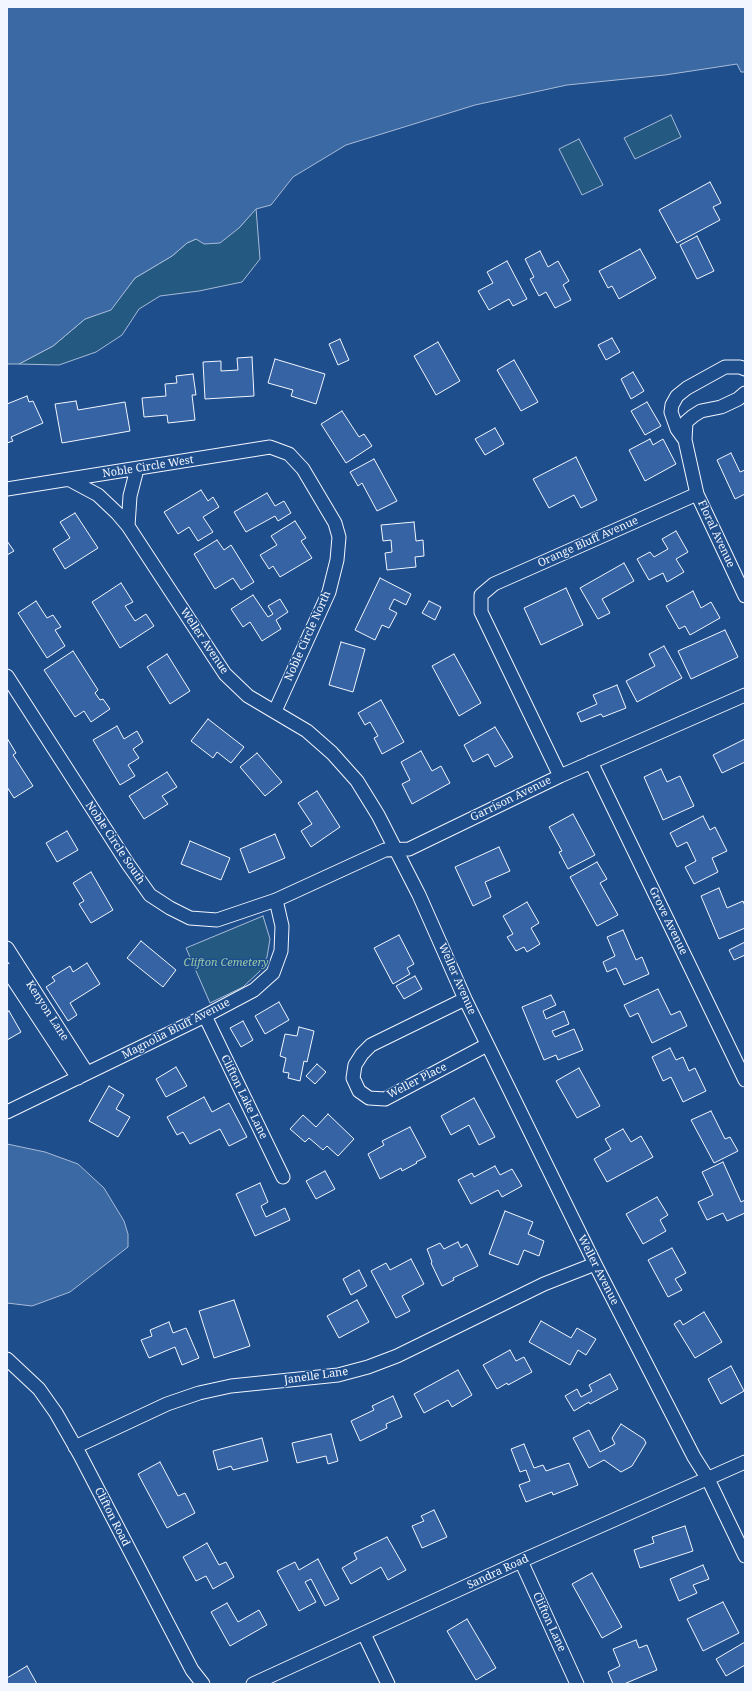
<!DOCTYPE html>
<html>
<head>
<meta charset="utf-8">
<style>
	body { margin:0 }
	#map { position:relative; width:752px; height:1691px; overflow:hidden; background:#1f4e8c; font-family:"Noto Serif",serif }
	canvas { display:block }
	.frame { position:absolute; inset:0; border:8px solid #f2f6ff; pointer-events:none }
</style>
</head>
<body>
<div id="map">
<canvas width="752" height="1691"></canvas>
<div class="frame"></div>
</div>
<script>
const c = document.querySelector('canvas').getContext('2d');
c.lineJoin = 'round';
function fill(path, color) { c.fillStyle = color; c.fill(path, 'evenodd'); }
const shape = rows => new Path2D(rows.map(r => 'M' + r).join(''));
function trace(path, color, width, dash) { c.strokeStyle = color; c.lineWidth = width; c.lineCap = dash ? 'butt' : 'round'; c.setLineDash(dash || []); c.stroke(path); }
function drawText(font, color, halo, rows, align = 'center') {
  c.font = font + ' "Noto Serif",serif'; c.lineWidth = 3; c.setLineDash([]); c.textBaseline = 'middle'; c.strokeStyle = halo; c.fillStyle = color; for (const [text, x, y, turn = 0] of rows) {
    c.save(); c.translate(x, y); c.rotate((+turn || 0) * Math.PI / 180); c.textAlign = isNaN(turn) ? turn : align; if (halo) c.strokeText(text, 0, 0); c.fillText(text, 0, 0); c.restore();
  }
}
const green = shape([
	[671,115,681,137,635,159,624,138,671,115],
	[579,139,603,185,582,195,559,149,579,139],
	[256,208,260,259,242,282,199,291,160,296,139,309,122,335,96,352,59,365,19,364,53,346,85,319,111,309,135,278,172,256,187,243,196,239,239,228,256,208],
	[263,916,270,939,267,957,260,971,243,987,210,1003,186,948,263,916]
]);
fill(green, '#245a82');
trace(green, '#a8bbd7', 1);
const water = shape([
	[7,7,745,7,745,72,741,72,737,64,665,75,567,85,475,105,346,145,293,177,271,205,256,209,239,228,220,243,204,244,196,239,187,243,172,256,135,278,111,310,85,319,53,346,19,364,7,364,7,7],
	[7,1144,45,1152,78,1164,104,1188,124,1221,128,1234,128,1247,70,1292,32,1306,7,1303,7,1144]
]);
fill(water, '#3b69a3');
trace(water, '#a8bbd7', 1);
const building = shape([
	[710,182,721,203,713,207,720,220,677,243,659,210,710,182],
	[697,236,714,271,697,279,680,245,697,236],
	[640,249,656,278,619,299,612,286,608,288,599,271,640,249],
	[540,251,548,267,558,261,569,281,563,285,571,300,555,308,546,292,539,296,530,279,534,277,525,259,540,251],
	[507,261,527,299,513,306,509,299,489,310,478,291,493,283,487,272,507,261],
	[612,338,620,352,606,360,598,345,612,338],
	[340,339,349,360,338,365,329,344,340,339],
	[438,342,460,381,436,395,414,356,438,342],
	[252,357,254,396,205,399,203,362,221,361,221,371,238,370,237,358,252,357],
	[275,359,325,374,316,404,291,396,293,390,268,383,275,359],
	[514,360,538,402,521,411,497,370,514,360],
	[633,372,644,391,631,399,621,379,633,372],
	[193,374,196,395,192,395,195,420,168,423,167,415,144,417,142,398,166,396,165,384,177,383,176,376,193,374],
	[27,396,29,402,33,401,43,423,11,437,13,441,7,443,7,404,27,396],
	[76,401,78,410,125,402,130,431,62,443,55,404,76,401],
	[647,402,661,426,645,435,631,411,647,402],
	[342,411,359,437,364,434,372,446,346,463,321,424,342,411],
	[495,428,504,444,485,455,475,439,495,428],
	[650,439,653,445,663,439,676,464,645,481,629,450,650,439],
	[731,453,740,472,745,470,745,494,735,499,717,460,731,453],
	[576,457,597,500,581,508,574,495,549,508,533,479,576,457],
	[374,459,397,501,377,511,362,483,358,486,350,472,374,459],
	[201,490,208,501,213,497,219,507,203,517,213,532,198,541,189,527,178,534,164,512,201,490],
	[267,493,275,506,284,501,291,513,278,521,275,516,246,532,234,512,267,493],
	[75,513,98,548,65,569,53,549,70,538,60,522,75,513],
	[295,521,306,538,301,541,312,558,280,577,273,566,269,569,260,555,277,545,271,536,295,521],
	[414,522,416,541,423,540,424,556,415,557,416,567,387,570,385,553,392,552,391,540,383,541,381,525,414,522],
	[676,531,688,552,676,559,684,572,667,582,663,573,649,580,637,559,650,552,654,557,668,549,662,539,676,531],
	[217,540,224,550,231,545,254,582,241,590,233,578,215,589,194,554,217,540],
	[7,541,14,551,7,555,7,541],
	[624,563,634,581,602,599,610,613,598,619,580,588,624,563],
	[380,578,411,594,406,605,394,599,389,609,397,613,389,628,382,625,375,640,355,630,380,578],
	[121,583,133,602,125,606,135,621,146,614,154,626,120,648,92,602,121,583],
	[566,588,583,625,541,645,524,608,566,588],
	[693,591,701,608,711,602,720,618,690,635,685,626,679,629,666,606,693,591],
	[253,595,268,617,273,614,268,606,280,599,288,612,276,620,281,629,262,641,250,622,243,627,231,609,253,595],
	[36,601,47,618,53,615,61,627,55,630,65,646,47,658,18,613,36,601],
	[429,601,441,607,435,620,422,613,429,601],
	[725,630,738,657,691,679,678,651,725,630],
	[341,642,365,649,353,692,329,685,341,642],
	[664,646,682,678,637,702,626,681,655,666,649,654,664,646],
	[73,651,98,690,95,693,100,700,103,699,110,709,91,722,84,711,75,717,44,670,73,651],
	[167,654,190,691,170,704,147,667,167,654],
	[454,654,481,703,459,716,432,666,454,654],
	[617,685,626,708,603,717,601,714,581,722,577,713,597,704,593,695,617,685],
	[381,700,404,742,382,754,374,738,378,736,370,722,365,725,358,713,381,700],
	[208,719,244,747,231,763,217,752,213,758,191,741,208,719],
	[117,726,124,739,137,731,143,742,133,749,139,758,128,765,135,776,120,785,93,740,117,726],
	[495,727,513,757,495,767,488,754,473,762,464,745,495,727],
	[7,738,16,753,13,755,33,786,14,798,7,787,7,738],
	[745,739,745,762,722,773,713,755,745,739],
	[421,751,432,771,441,766,450,783,412,804,402,784,410,780,401,762,421,751],
	[257,753,282,782,265,796,240,767,257,753],
	[661,769,667,782,680,776,694,806,663,820,644,777,661,769],
	[167,772,177,787,162,796,168,804,144,819,129,796,167,772],
	[317,791,340,827,311,847,301,831,312,824,298,803,317,791],
	[573,814,595,855,568,869,559,852,562,851,549,827,573,814],
	[703,816,710,830,715,827,727,851,712,858,718,872,694,884,685,867,696,861,687,842,677,847,670,833,703,816],
	[67,831,78,850,57,862,46,843,67,831],
	[275,834,285,858,249,873,240,849,275,834],
	[190,841,230,858,221,880,181,864,190,841],
	[499,847,510,871,485,882,491,897,473,906,455,867,499,847],
	[597,862,607,879,600,883,618,915,597,926,570,877,597,862],
	[91,872,113,910,91,923,79,904,84,901,73,883,91,872],
	[719,888,727,908,743,901,745,906,745,928,719,939,701,896,719,888],
	[527,902,539,923,531,928,540,944,527,952,524,947,516,951,507,937,513,934,503,916,527,902],
	[623,930,636,960,642,957,649,974,624,985,616,968,607,972,603,962,615,956,607,937,623,930],
	[399,935,414,964,407,968,410,974,393,984,374,948,399,935],
	[141,941,176,970,163,987,127,958,141,941],
	[745,942,745,955,734,960,729,950,745,942],
	[87,963,100,984,70,1003,77,1015,68,1021,46,987,55,981,52,977,70,966,73,972,87,963],
	[415,976,422,989,404,999,396,986,415,976],
	[658,989,671,1015,680,1011,687,1026,652,1043,638,1013,630,1017,624,1005,658,989],
	[551,995,556,1005,543,1011,546,1019,564,1011,569,1024,552,1031,555,1037,574,1029,583,1050,558,1060,556,1055,544,1060,522,1007,551,995],
	[279,1002,289,1020,265,1034,255,1016,279,1002],
	[9,1011,21,1032,7,1040,7,1012,9,1011],
	[243,1021,253,1040,241,1047,230,1028,243,1021],
	[299,1027,314,1031,307,1062,304,1061,300,1081,288,1078,289,1073,283,1072,286,1058,280,1056,285,1034,297,1036,299,1027],
	[670,1048,676,1060,683,1057,689,1071,695,1068,706,1091,683,1102,671,1077,663,1081,652,1057,670,1048],
	[317,1064,326,1072,315,1084,306,1076,317,1064],
	[176,1067,187,1086,166,1097,156,1079,176,1067],
	[579,1068,600,1106,577,1118,556,1081,579,1068],
	[109,1086,124,1095,116,1109,130,1117,118,1137,89,1121,109,1086],
	[204,1097,212,1112,229,1103,247,1137,229,1146,220,1129,190,1144,183,1132,177,1135,167,1117,204,1097],
	[474,1098,495,1137,479,1145,469,1125,451,1135,441,1116,474,1098],
	[711,1111,725,1139,730,1137,738,1151,714,1163,691,1120,711,1111],
	[328,1114,354,1139,338,1156,327,1146,323,1150,309,1138,305,1142,290,1129,303,1115,316,1127,328,1114],
	[410,1127,426,1157,416,1162,417,1163,402,1171,401,1168,380,1179,368,1154,384,1145,382,1141,410,1127],
	[623,1129,631,1142,641,1136,653,1157,607,1182,594,1159,611,1149,605,1139,623,1129],
	[723,1162,741,1202,745,1200,745,1213,727,1221,723,1213,707,1220,698,1202,713,1195,702,1172,723,1162],
	[495,1166,500,1175,512,1169,522,1186,502,1197,498,1190,471,1204,458,1180,472,1173,474,1177,495,1166],
	[325,1171,335,1189,316,1199,306,1181,325,1171],
	[260,1183,268,1202,261,1206,266,1217,285,1208,290,1220,255,1236,236,1194,260,1183],
	[657,1197,668,1215,660,1220,666,1231,643,1244,626,1214,657,1197],
	[505,1211,533,1222,528,1234,544,1241,539,1256,524,1250,518,1265,489,1254,505,1211],
	[458,1242,461,1248,467,1244,478,1266,453,1278,454,1280,442,1286,431,1263,432,1262,427,1249,440,1243,444,1249,458,1242],
	[672,1248,686,1273,675,1279,682,1290,668,1297,648,1260,672,1248],
	[411,1259,424,1284,402,1296,410,1311,396,1318,371,1271,386,1263,390,1270,411,1259],
	[359,1270,367,1286,351,1295,343,1279,359,1270],
	[234,1300,250,1346,214,1358,199,1311,234,1300],
	[357,1300,369,1322,339,1338,327,1316,357,1300],
	[704,1312,722,1342,695,1358,674,1324,680,1320,683,1325,704,1312],
	[541,1321,571,1338,577,1328,596,1339,586,1355,578,1350,570,1365,529,1342,541,1321],
	[169,1322,173,1333,186,1328,199,1358,182,1365,175,1347,149,1358,141,1340,152,1336,150,1330,169,1322],
	[510,1350,516,1361,524,1357,532,1372,508,1385,507,1383,497,1389,483,1365,510,1350],
	[731,1366,744,1391,721,1404,708,1379,731,1366],
	[458,1370,472,1395,452,1407,448,1400,424,1413,414,1394,458,1370],
	[610,1374,618,1389,590,1404,589,1402,574,1411,565,1396,577,1389,581,1397,592,1391,589,1385,610,1374],
	[393,1396,402,1417,386,1424,387,1428,360,1441,351,1421,374,1410,372,1406,393,1396],
	[621,1424,644,1439,646,1443,632,1466,621,1472,604,1460,589,1468,573,1438,589,1430,600,1452,615,1444,612,1438,621,1424],
	[331,1434,338,1461,328,1464,326,1456,297,1463,292,1443,331,1434],
	[262,1438,268,1461,233,1470,231,1466,218,1470,213,1451,262,1438],
	[524,1444,534,1468,543,1465,546,1471,569,1463,578,1485,553,1495,552,1492,526,1502,519,1485,530,1481,526,1470,520,1472,511,1449,524,1444],
	[160,1462,178,1496,185,1493,195,1513,167,1528,138,1474,160,1462],
	[434,1510,447,1537,422,1548,412,1526,424,1521,421,1516,434,1510],
	[685,1526,693,1551,640,1568,634,1550,654,1543,652,1537,685,1526],
	[387,1537,406,1570,388,1580,381,1567,351,1584,342,1568,357,1559,354,1553,387,1537],
	[207,1543,219,1565,226,1562,234,1577,213,1589,206,1576,196,1581,183,1557,207,1543],
	[318,1559,339,1599,325,1606,311,1579,305,1582,316,1602,299,1611,277,1571,295,1562,299,1570,318,1559],
	[703,1565,709,1579,693,1585,697,1593,679,1601,670,1579,703,1565],
	[592,1573,622,1627,602,1638,572,1584,592,1573],
	[723,1602,739,1633,703,1651,687,1619,723,1602],
	[227,1603,238,1622,259,1610,267,1625,230,1646,211,1612,227,1603],
	[467,1619,496,1668,476,1680,447,1631,467,1619],
	[636,1640,639,1648,647,1645,657,1670,624,1684,613,1684,608,1672,620,1666,613,1649,636,1640],
	[745,1642,745,1665,726,1676,716,1659,745,1642],
	[27,1666,37,1684,7,1684,7,1678,27,1666]
]);
fill(building, '#3563a3');
trace(building, '#f2f6ff', 1);
const minor = shape([
	[745,393,738,399,721,407,701,411,693,416,686,422,685,440,697,494,745,596],
	[685,440,677,429,671,412,672,405,677,396,687,388,725,367,740,367,745,369],
	[70,480,98,495,117,513,128,526,225,674,248,696,307,731,332,753,357,781,378,815,419,895,465,999,595,1264,694,1457,708,1479,745,1556],
	[7,489,270,447,289,454,303,469,335,523,339,537,337,560,329,592,275,711],
	[128,526,130,496,137,469],
	[7,676,128,864,150,895,170,908,190,918,217,920,276,900,385,850,409,849,560,776,745,695],
	[591,762,745,1080],
	[560,776,481,612,481,595,494,584,697,494],
	[7,948,87,1073],
	[7,970,78,1078],
	[465,999,371,1045,362,1054,355,1065,353,1078,359,1091,369,1098,385,1099,487,1045],
	[205,1016,283,1177],
	[7,1112,205,1016,254,990,273,973,281,951,282,926,276,900],
	[7,1359,39,1389,56,1413,80,1455,192,1670,203,1684],
	[75,1447,167,1404,199,1393,231,1386,338,1375,368,1367,397,1356,544,1284,595,1264],
	[521,1561,577,1684],
	[364,1634,388,1684],
	[253,1684,521,1561,745,1462]
]);
trace(minor, '#f2f6ff', 15);
trace(minor, '#1f4e8c', 13);
drawText('11px', '#f2f6ff', '#1f4e8c', [
	["Noble Circle West",148,467,-9],
	["Floral Avenue",716,534,65],
	["Orange Bluff Avenue",588,542,-24],
	["Noble Circle North",308,636,-66],
	["Weller Avenue",204,641,56],
	["Garrison Avenue",511,799,-26],
	["Noble Circle South",115,843,56],
	["Grove Avenue",668,921,64],
	["Weller Avenue",457,979,66],
	["Kenyon Lane",47,1011,57],
	["Magnolia Bluff Avenue",176,1029,-27],
	["Weller Place",417,1081,-27],
	["Clifton Lake Lane",244,1097,64],
	["Weller Avenue",598,1270,63],
	["Janelle Lane",316,1376,-8],
	["Clifton Road",112,1517,63],
	["Sandra Road",498,1572,-25],
	["Clifton Lane",549,1622,65]
]);
drawText('italic 11px', '#97c8a6', '#1f4e8c', [
	["Clifton Cemetery",226,963]
]);
</script>
</body>
</html>
